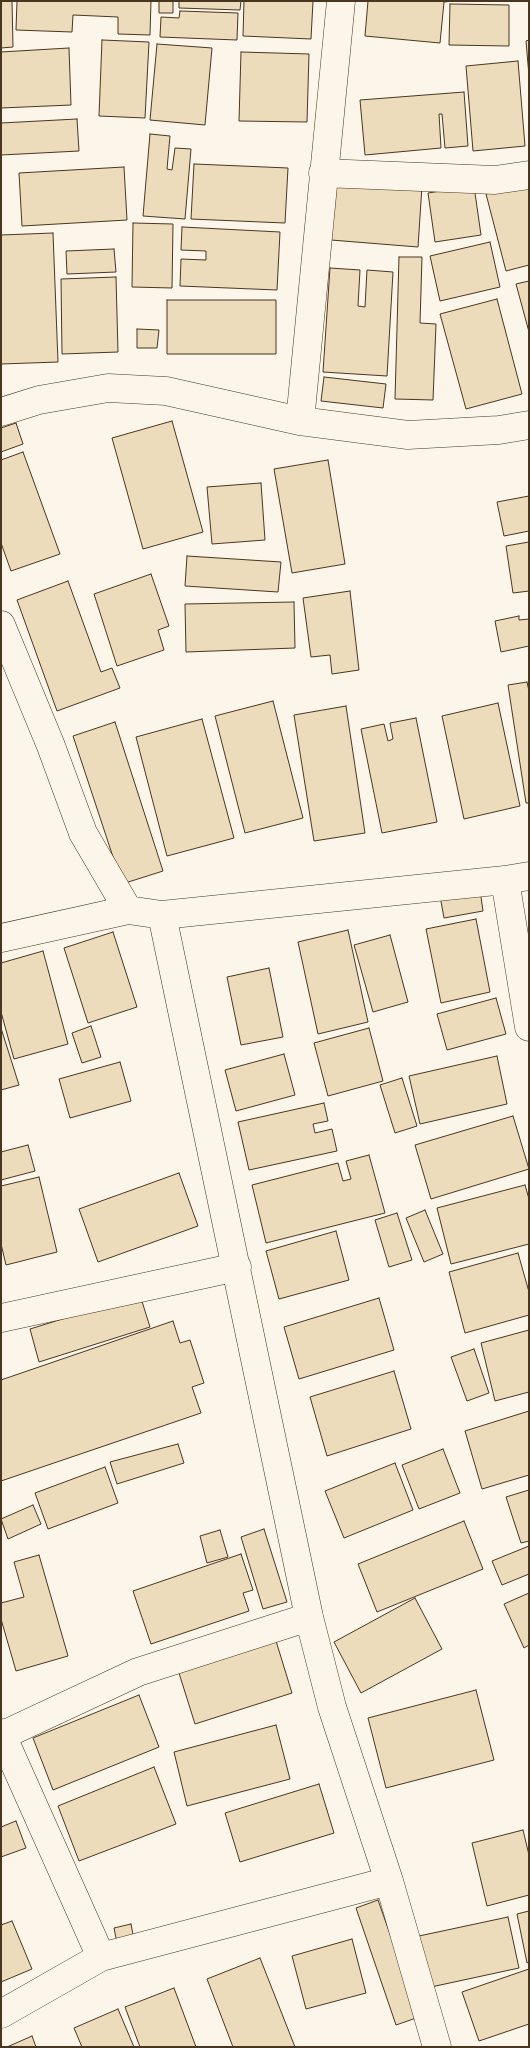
<!DOCTYPE html>
<html>
<head>
<meta charset="utf-8">
<style>
	body { margin:0 }
	#map { position:relative; width:530px; height:2048px; overflow:hidden; background:#fbf6e9; font-family:Ubuntu,sans-serif }
	canvas { display:block }
	.frame { position:absolute; inset:0; border:2px solid #4a3520; pointer-events:none }
</style>
</head>
<body>
<div id="map">
<canvas width="530" height="2048"></canvas>
<div class="frame"></div>
</div>
<script>
const c = document.querySelector('canvas').getContext('2d');
c.lineJoin = 'round';
function fill(path, color) { c.fillStyle = color; c.fill(path, 'evenodd'); }
const shape = rows => new Path2D(rows.map(r => 'M' + r).join(''));
function trace(path, color, width, dash) { c.strokeStyle = color; c.lineWidth = width; c.lineCap = dash ? 'butt' : 'round'; c.setLineDash(dash || []); c.stroke(path); }
const building = shape([
	[1,1,12,1,13,47,1,48,1,1],
	[17,1,151,1,150,35,118,34,118,17,73,15,72,32,16,30,17,1],
	[159,1,173,1,173,13,159,13,159,1],
	[179,1,241,1,240,10,179,8,179,1],
	[244,1,313,1,311,39,243,36,244,1],
	[368,1,453,1,444,2,440,43,365,36,368,1],
	[450,4,509,5,509,46,449,45,450,4],
	[180,11,238,13,237,40,160,37,161,17,179,18,180,11],
	[102,40,149,42,145,118,99,116,102,40],
	[529,40,529,76,526,41,529,40],
	[157,44,212,48,205,125,150,120,157,44],
	[69,48,71,105,1,108,1,52,69,48],
	[241,52,309,54,307,122,239,121,241,52],
	[518,61,525,146,473,151,466,66,518,61],
	[464,92,468,146,445,148,442,114,439,114,441,148,365,155,360,100,464,92],
	[77,119,79,151,1,155,1,123,77,119],
	[150,134,170,136,167,169,172,170,175,148,191,149,185,219,143,216,150,134],
	[194,164,288,168,285,223,191,219,194,164],
	[124,167,127,220,22,226,19,173,124,167],
	[335,179,422,186,418,247,331,240,335,179],
	[529,183,529,265,506,271,486,194,529,183],
	[474,186,481,235,435,242,428,193,474,186],
	[133,223,173,224,172,288,132,287,133,223],
	[182,227,280,232,277,290,180,286,181,259,206,260,206,251,181,250,182,227],
	[53,233,58,362,1,364,1,235,53,233],
	[490,242,500,287,440,301,430,256,490,242],
	[114,249,116,272,67,274,66,251,114,249],
	[399,257,422,257,420,323,436,324,433,400,395,399,399,257],
	[330,268,360,270,358,306,365,307,367,270,393,272,387,376,323,372,330,268],
	[116,277,118,352,62,354,61,279,116,277],
	[529,281,529,332,516,284,529,281],
	[497,299,522,394,466,409,440,314,497,299],
	[167,300,276,300,276,354,167,354,167,300],
	[137,329,159,330,157,348,137,348,137,329],
	[324,377,386,384,383,408,321,401,324,377],
	[172,421,203,532,143,549,112,438,172,421],
	[16,423,23,444,1,452,1,428,16,423],
	[23,452,60,554,11,571,1,543,1,460,23,452],
	[328,460,345,564,292,573,274,469,328,460],
	[261,483,265,540,212,544,207,487,261,483],
	[529,496,529,531,504,536,497,502,529,496],
	[529,542,529,591,513,593,506,546,529,542],
	[187,556,281,562,278,592,185,586,187,556],
	[151,574,169,626,158,630,164,650,117,666,94,594,151,574],
	[68,581,101,672,112,668,120,688,57,711,17,600,68,581],
	[350,591,359,670,332,674,330,655,311,657,303,598,350,591],
	[294,602,295,648,186,652,185,604,294,602],
	[519,616,519,620,529,619,529,646,501,652,495,621,519,616],
	[527,682,529,691,529,803,526,803,508,685,527,682],
	[273,701,303,818,245,833,215,716,273,701],
	[498,703,520,806,464,819,442,716,498,703],
	[346,706,365,833,314,841,294,715,346,706],
	[416,718,437,822,382,833,361,729,384,724,388,741,393,739,390,723,416,718],
	[202,719,234,838,167,856,136,737,202,719],
	[115,722,163,871,122,884,73,736,115,722],
	[479,883,483,911,444,918,439,890,479,883],
	[476,919,490,992,441,1003,426,929,476,919],
	[348,930,368,1022,318,1034,298,942,348,930],
	[113,932,137,1007,88,1023,64,948,113,932],
	[390,935,408,1002,373,1012,354,945,390,935],
	[43,951,68,1044,14,1059,1,1012,1,963,43,951],
	[269,968,283,1037,241,1045,227,977,269,968],
	[496,998,506,1034,447,1050,437,1014,496,998],
	[91,1026,101,1057,82,1063,72,1033,91,1026],
	[1,1028,19,1085,1,1090,1,1028],
	[369,1028,383,1081,328,1096,314,1043,369,1028],
	[284,1054,295,1095,236,1111,225,1070,284,1054],
	[497,1056,507,1104,420,1124,409,1076,497,1056],
	[120,1062,131,1101,70,1118,59,1079,120,1062],
	[402,1078,417,1126,395,1133,380,1085,402,1078],
	[324,1103,328,1121,313,1124,315,1133,332,1129,337,1151,249,1170,238,1122,324,1103],
	[513,1116,529,1169,431,1199,415,1145,513,1116],
	[28,1145,35,1171,1,1180,1,1152,28,1145],
	[369,1155,385,1213,266,1243,252,1185,338,1163,343,1181,351,1179,346,1161,369,1155],
	[179,1173,198,1226,98,1262,79,1209,179,1173],
	[39,1177,57,1252,6,1265,1,1244,1,1186,39,1177],
	[525,1185,529,1199,529,1244,451,1264,437,1208,525,1185],
	[425,1210,443,1254,424,1262,406,1218,425,1210],
	[397,1213,412,1260,389,1267,375,1220,397,1213],
	[336,1231,349,1280,279,1299,266,1251,336,1231],
	[518,1253,529,1292,529,1315,465,1333,449,1272,518,1253],
	[140,1295,150,1327,39,1362,30,1329,140,1295],
	[379,1298,394,1350,299,1379,284,1327,379,1298],
	[173,1321,180,1343,190,1340,204,1383,192,1387,201,1413,1,1481,1,1380,173,1321],
	[529,1330,529,1392,495,1401,481,1343,529,1330],
	[474,1349,489,1393,467,1401,451,1357,474,1349],
	[394,1371,411,1429,327,1456,310,1397,394,1371],
	[529,1411,529,1475,482,1489,465,1431,529,1411],
	[178,1444,184,1463,117,1484,110,1462,178,1444],
	[443,1449,460,1493,419,1509,402,1465,443,1449],
	[395,1463,413,1510,344,1538,325,1491,395,1463],
	[105,1467,118,1503,48,1529,35,1493,105,1467],
	[529,1490,529,1541,521,1543,506,1497,529,1490],
	[33,1505,41,1524,8,1539,1,1519,33,1505],
	[464,1521,483,1569,377,1612,358,1564,464,1521],
	[264,1529,287,1602,263,1609,241,1537,264,1529],
	[220,1530,228,1557,207,1563,200,1536,220,1530],
	[529,1546,529,1574,502,1585,492,1561,529,1546],
	[241,1554,253,1590,243,1593,249,1611,151,1644,133,1591,241,1554],
	[39,1555,68,1656,16,1671,1,1619,1,1603,24,1597,14,1562,39,1555],
	[529,1593,529,1645,524,1648,504,1604,529,1593],
	[415,1598,442,1649,361,1693,334,1642,415,1598],
	[276,1641,292,1693,195,1724,179,1673,276,1641],
	[476,1690,494,1760,386,1788,368,1718,476,1690],
	[139,1695,159,1747,53,1790,33,1738,139,1695],
	[276,1725,290,1779,187,1806,174,1752,276,1725],
	[154,1767,176,1824,79,1861,58,1806,154,1767],
	[319,1784,334,1833,240,1862,225,1813,319,1784],
	[16,1821,26,1848,1,1857,1,1827,16,1821],
	[523,1830,529,1855,529,1895,487,1906,472,1843,523,1830],
	[378,1900,419,2017,396,2025,356,1908,378,1900],
	[529,1911,529,1962,527,1963,517,1914,529,1911],
	[508,1917,519,1968,431,1987,419,1936,508,1917],
	[12,1921,32,1969,1,1982,1,1925,12,1921],
	[131,1924,134,1940,117,1943,114,1928,131,1924],
	[352,1939,366,1993,306,2009,292,1956,352,1939],
	[260,1958,295,2047,233,2047,207,1979,260,1958],
	[529,1969,529,2024,479,2041,462,1992,529,1969],
	[174,1988,196,2047,140,2047,125,2007,174,1988],
	[118,2009,134,2047,82,2047,74,2028,118,2009],
	[32,2036,36,2047,7,2047,32,2036]
]);
fill(building, '#ecdcbc');
trace(building, '#4a3520', 1);
const minor = shape([
	[323,173,495,180,529,175],
	[1,412,39,400,108,388,166,391,300,421,408,435,499,430,529,425],
	[300,421,341,1],
	[1,625,51,746,83,833,128,910],
	[505,880,529,1027],
	[162,915,309,1617,332,1707,389,1881,437,2047],
	[1,938,128,910,162,915,505,880,529,876],
	[1,1318,237,1267],
	[1,1733,101,1957],
	[1,1736,138,1672,309,1617],
	[1,2014,101,1957,389,1881]
]);
trace(minor, '#4a3520', 29);
trace(minor, '#fbf6e9', 28);
</script>
</body>
</html>
